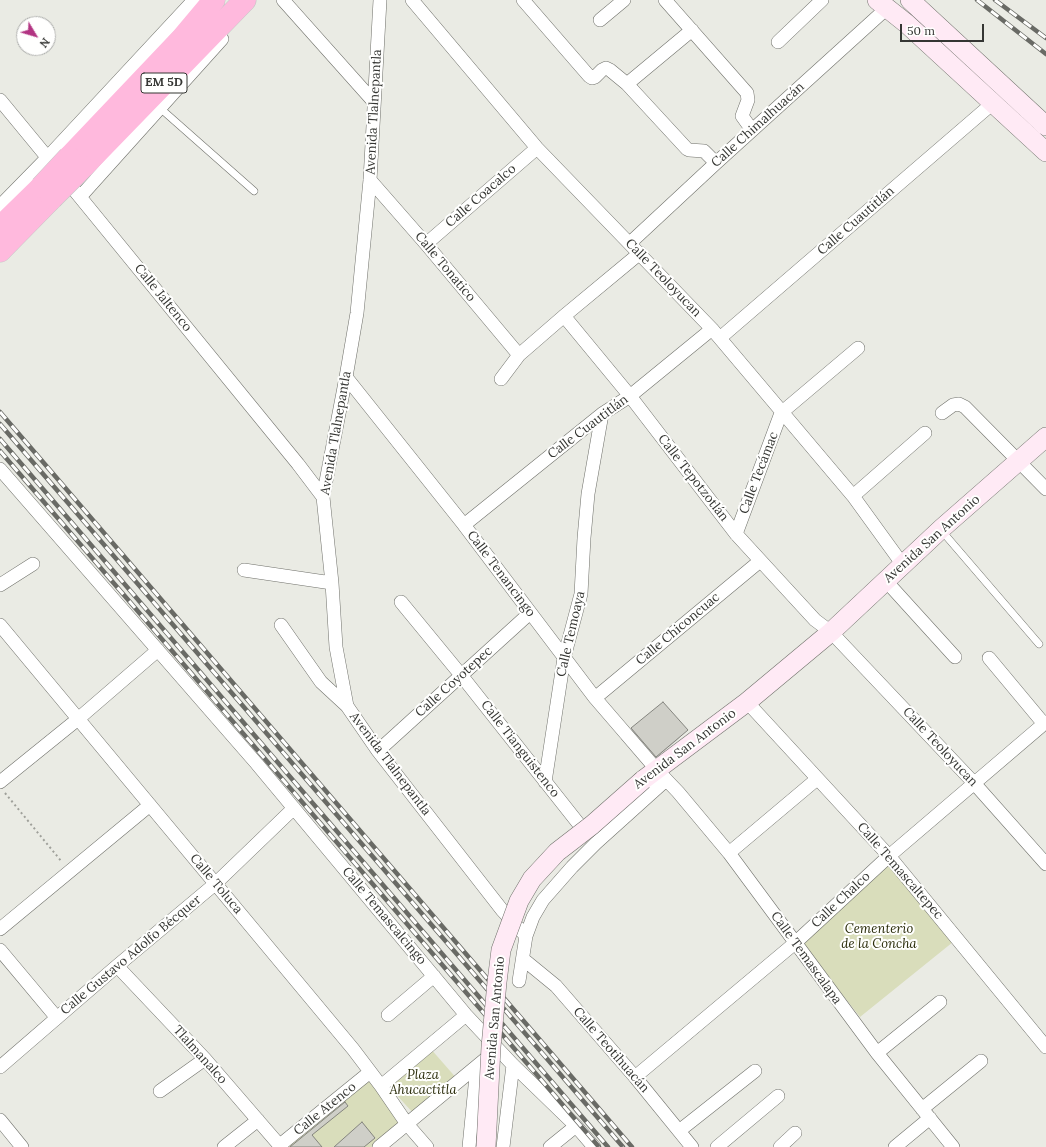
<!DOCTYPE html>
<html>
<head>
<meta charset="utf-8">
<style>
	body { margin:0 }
	#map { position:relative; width:1046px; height:1147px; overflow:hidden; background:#eaebe4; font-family:Lora,serif }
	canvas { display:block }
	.north { position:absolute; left:16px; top:16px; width:40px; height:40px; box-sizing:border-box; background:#fffffe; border:1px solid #aeafad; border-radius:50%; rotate:128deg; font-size:11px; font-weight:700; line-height:16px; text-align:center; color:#353633 }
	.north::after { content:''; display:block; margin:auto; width:14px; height:18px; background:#b23482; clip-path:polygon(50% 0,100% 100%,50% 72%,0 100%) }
	.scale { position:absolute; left:900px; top:24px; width:84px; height:18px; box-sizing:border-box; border:2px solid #353633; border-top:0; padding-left:5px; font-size:12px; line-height:14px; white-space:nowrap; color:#353633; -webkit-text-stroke:3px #fffffe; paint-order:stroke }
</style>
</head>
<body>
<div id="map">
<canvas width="1046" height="1147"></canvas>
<div class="north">N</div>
<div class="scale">50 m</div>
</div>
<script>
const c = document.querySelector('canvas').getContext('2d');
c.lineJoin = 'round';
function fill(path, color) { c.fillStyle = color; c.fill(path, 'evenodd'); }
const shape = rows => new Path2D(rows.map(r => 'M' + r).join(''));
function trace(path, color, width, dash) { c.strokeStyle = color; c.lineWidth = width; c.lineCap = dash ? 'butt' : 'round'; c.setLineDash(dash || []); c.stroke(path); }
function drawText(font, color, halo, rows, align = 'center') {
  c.font = font + ' Lora,serif'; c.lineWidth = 4; c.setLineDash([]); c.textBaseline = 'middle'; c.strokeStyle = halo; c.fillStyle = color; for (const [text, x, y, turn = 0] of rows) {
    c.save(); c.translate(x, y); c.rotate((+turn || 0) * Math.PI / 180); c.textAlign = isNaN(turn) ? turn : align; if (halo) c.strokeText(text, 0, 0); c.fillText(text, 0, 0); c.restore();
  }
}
fill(shape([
	[886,863,953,942,860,1017,799,940],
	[430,1048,458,1080,415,1115,393,1091,394,1080],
	[371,1074,403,1124,376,1147,288,1147]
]), '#d9ddbb');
fill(shape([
	[632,729,687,730,676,741,645,767,621,739]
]), '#0003');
const building = shape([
	[663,702,688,730,656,757,631,728,663,702],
	[345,1102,348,1106,312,1135,322,1147,290,1147,345,1102],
	[362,1122,375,1138,364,1147,334,1147,362,1122]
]);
fill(building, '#cfcfc8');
trace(building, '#84847e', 1);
const service = shape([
	[160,108,254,191],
	[941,530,1039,644]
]);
const minor = shape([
	[283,0,374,102],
	[380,0,370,180,357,313,346,377,323,497,332,583,336,647,347,706,378,751,502,910,526,936],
	[412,0,537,148,712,329,853,496,903,565],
	[523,0,589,76,592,78,595,77,602,70,606,68,610,70,627,84,687,149,689,150,704,151,716,163],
	[665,0,747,93,748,100,742,116,752,130],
	[600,20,624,0],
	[778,42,822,0],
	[627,84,692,30],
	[0,100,80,197,298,464,323,497],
	[370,180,426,244,519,355],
	[80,197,222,39],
	[0,206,48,157,194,0],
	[630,243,716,163,887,8],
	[426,244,537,148],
	[564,316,630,396,736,534,815,620,831,632,974,783,1046,864],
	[720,338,993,103],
	[346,377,464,525,595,698,657,770,678,792,729,853,877,1053,953,1147],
	[501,379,519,355,564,316,640,253],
	[942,413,953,405,959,404,965,407,1046,489],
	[0,469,257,764,466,1015,513,1065,576,1126,594,1147],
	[853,496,925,433],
	[464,525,602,414,630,396,712,329],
	[736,534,781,413,858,348],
	[244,570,332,583],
	[886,581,955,657],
	[0,585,33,564],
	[401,602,461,675,578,823],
	[0,625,353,1049,381,1086,407,1124,427,1147],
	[281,625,321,682,347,706],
	[989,658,1044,724],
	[595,698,760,561],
	[747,702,889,856,1046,1047],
	[378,751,530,613],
	[0,782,78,719,158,650],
	[545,782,564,658,581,594,584,538,588,494,602,414],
	[729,853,817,779],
	[0,929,150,805],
	[0,950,57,1018],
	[523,959,556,986,635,1077,692,1147],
	[117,966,205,1059,281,1147],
	[519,981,526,936,533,917,543,900,572,867,596,843,666,780],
	[388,1015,434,976],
	[877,1053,940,1002],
	[0,1067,117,966,215,884,294,808],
	[635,1077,795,943,889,856,1046,722],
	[381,1086,466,1015],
	[160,1091,205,1059],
	[922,1109,981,1061],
	[0,1120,22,1147],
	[679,1131,755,1071],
	[280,1145,370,1072],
	[224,1147,258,1120],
	[379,1147,494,1052],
	[469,1147,477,1066],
	[503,1147,513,1065],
	[550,1147,576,1126],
	[717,1147,778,1096],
	[780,1147,795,1133],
	[895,1147,930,1118]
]);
const secondary = shape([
	[877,0,907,24,1046,152],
	[910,0,1046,126],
	[643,780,747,702,831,632,941,529,1046,437]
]);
const motorway = shape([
	[69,157,182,38,214,0],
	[83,167,245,0],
	[0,227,41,187],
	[0,251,52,198]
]);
trace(service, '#70716b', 8);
trace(minor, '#70716b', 14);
trace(secondary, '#70716b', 20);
trace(motorway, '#c6c7c6', 23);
trace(shape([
	[5,793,62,862]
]), '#9fa09a', 2, [2, 3]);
trace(service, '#fff', 7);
trace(minor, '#fff', 13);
trace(secondary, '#ffeaf5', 19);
trace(motorway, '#ffb9dd', 22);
const rail = shape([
	[977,0,1046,54],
	[995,0,1046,38],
	[0,412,632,1147],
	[0,424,623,1147],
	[0,439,608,1147],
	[0,451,599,1147]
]);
trace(rail, '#696a65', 4.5);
trace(rail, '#fffffe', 3, [9]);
const secondaryBridge = shape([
	[486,1147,491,1047,497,982,501,950,519,901,532,879,557,852,592,825,643,780]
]);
const motorwayBridge = shape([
	[41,187,69,157],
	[52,198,83,167]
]);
trace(secondaryBridge, '#70716b', 20, []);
trace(motorwayBridge, '#c6c7c6', 23, []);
trace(secondaryBridge, '#ffeaf5', 19);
trace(motorwayBridge, '#ffb9dd', 22);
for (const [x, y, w] of [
	[164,83,46]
]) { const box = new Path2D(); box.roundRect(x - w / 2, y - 10, w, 20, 3); c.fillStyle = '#fffffe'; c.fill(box); trace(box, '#353633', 1); }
drawText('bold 12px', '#353633', null, [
	["EM 5D",164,83]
]);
drawText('13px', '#353633', '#fffffe', [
	["Avenida Tlalnepantla",374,112,-87],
	["Calle Chimalhuacán",758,125,-42],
	["Calle Coacalco",481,196,-41],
	["Calle Cuautitlán",856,221,-41],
	["Calle Tonatico",445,267,50],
	["Calle Teoloyucan",663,278,46],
	["Calle Jaltenco",163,298,51],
	["Calle Cuautitlán",588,427,-37],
	["Avenida Tlalnepantla",336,433,-80],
	["Calle Tecámac",759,473,-69],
	["Calle Tepotzotlán",693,478,52],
	["Avenida San Antonio",932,539,-42],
	["Calle Tenancingo",501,574,53],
	["Calle Chiconcuac",678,629,-40],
	["Calle Temoaya",571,634,-77],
	["Calle Coyotepec",454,682,-42],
	["Calle Teoloyucan",940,747,47],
	["Calle Tianguistenco",520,749,52],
	["Avenida San Antonio",685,749,-37],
	["Avenida Tlalnepantla",390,764,53],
	["Calle Temascaltepec",900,871,49],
	["Calle Toluca",216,884,50],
	["Calle Chalco",841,900,-43],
	["Calle Temascalcingo",384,916,50],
	["Calle Gustavo Adolfo Bécquer",131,955,-40],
	["Calle Temascalapa",806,958,54],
	["Avenida San Antonio",495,1018,-85],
	["Calle Teotihuacán",611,1050,49],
	["Tlalmanalco",200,1055,48],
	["Calle Atenco",325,1109,-39]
]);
drawText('italic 13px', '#2b2d0b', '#fffffe', [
	["Cementerio",879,929],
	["de la Concha",879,944],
	["Plaza",423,1075],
	["Ahucactitla",423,1090]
]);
</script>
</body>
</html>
